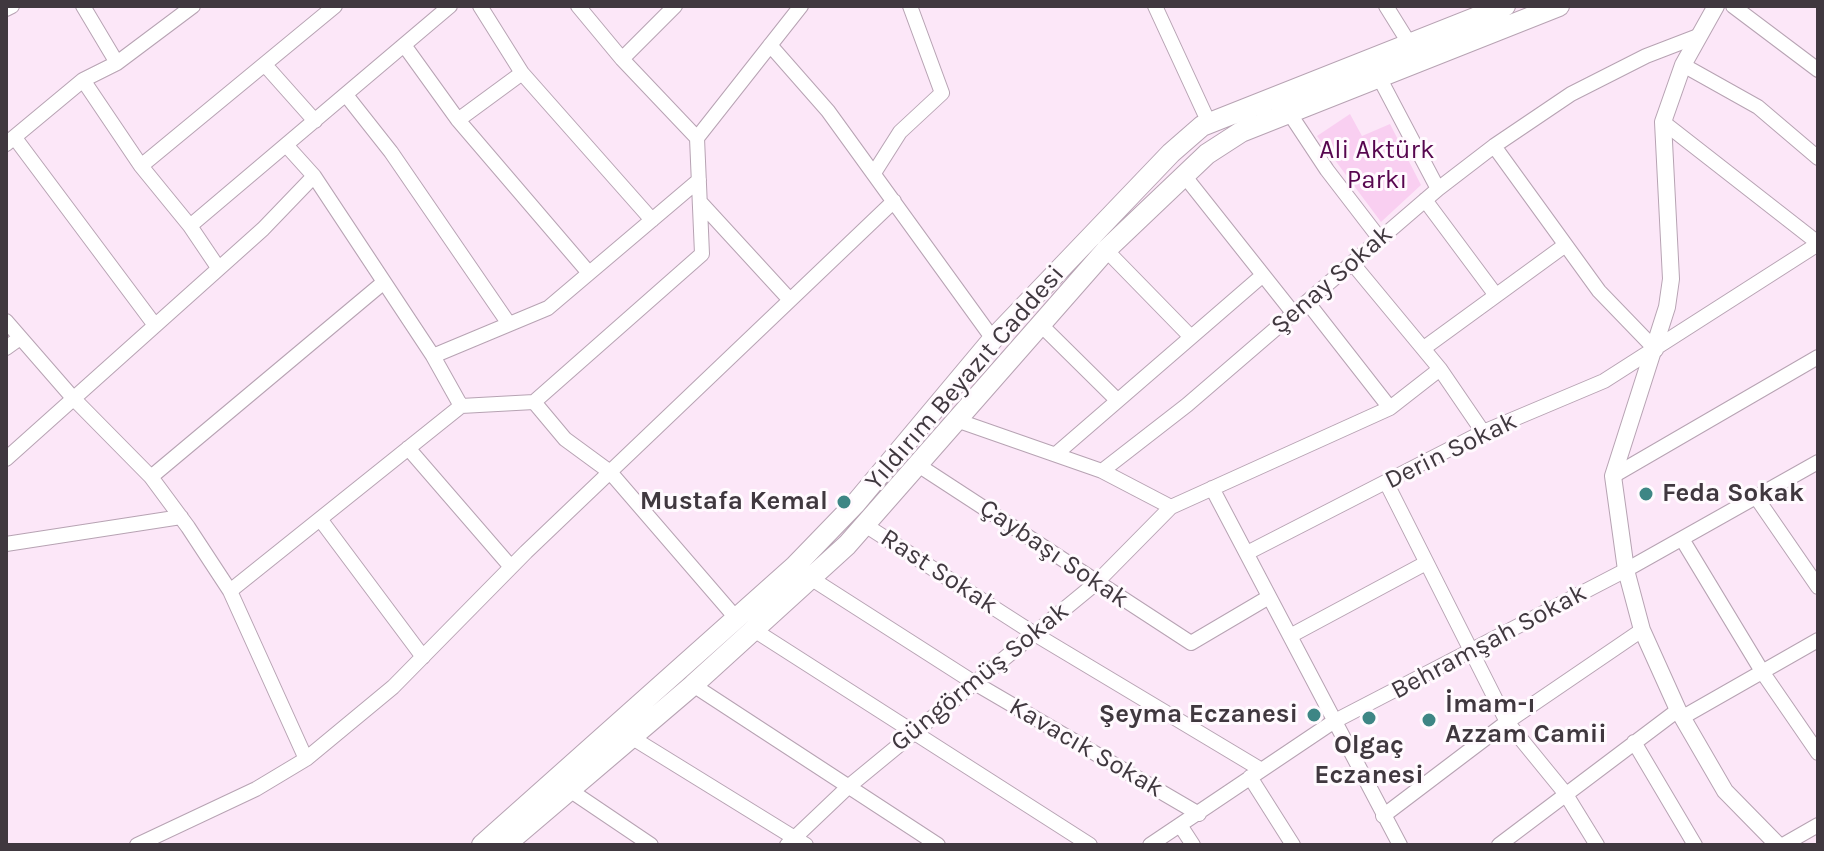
<!DOCTYPE html>
<html>
<head>
<meta charset="utf-8">
<style>
	body { margin:0 }
	#map { position:relative; width:1824px; height:851px; overflow:hidden; background:#fce7f8; font-family:Karla,sans-serif }
	canvas { display:block }
	.frame { position:absolute; inset:0; border:8px solid #40383f; pointer-events:none }
</style>
</head>
<body>
<div id="map">
<canvas width="1824" height="851"></canvas>
<div class="frame"></div>
</div>
<script>
const c = document.querySelector('canvas').getContext('2d');
c.lineJoin = 'round';
function fill(path, color) { c.fillStyle = color; c.fill(path, 'evenodd'); }
const shape = rows => new Path2D(rows.map(r => 'M' + r).join(''));
function trace(path, color, width, dash) { c.strokeStyle = color; c.lineWidth = width; c.lineCap = dash ? 'butt' : 'round'; c.setLineDash(dash || []); c.stroke(path); }
function drawText(font, color, halo, rows, align = 'center') {
  c.font = font + ' Karla,sans-serif'; c.lineWidth = 6; c.setLineDash([]); c.textBaseline = 'middle'; c.strokeStyle = halo; c.fillStyle = color; for (const [text, x, y, turn = 0] of rows) {
    c.save(); c.translate(x, y); c.rotate((+turn || 0) * Math.PI / 180); c.textAlign = isNaN(turn) ? turn : align; if (halo) c.strokeText(text, 0, 0); c.fillText(text, 0, 0); c.restore();
  }
}
fill(shape([
	[1350,114,1362,136,1390,124,1421,185,1381,222,1317,136]
]), '#f9cff1');
const minor = shape([
	[83,6,117,63],
	[480,6,522,73,652,220],
	[578,6,622,59,697,138],
	[1155,6,1209,123],
	[1386,6,1409,43],
	[1733,6,1818,70],
	[6,9,12,6],
	[404,45,458,120,589,273],
	[770,45,828,111,993,339],
	[622,59,675,6],
	[1683,65,1758,107,1818,158],
	[266,66,315,121],
	[1380,79,1438,189],
	[83,80,141,166,190,226,217,266],
	[346,95,391,152,509,324],
	[1290,114,1327,170,1380,239],
	[458,120,522,73],
	[1663,122,1818,243],
	[15,138,154,324],
	[6,144,83,80,117,63,193,6],
	[286,145,314,176,433,356,461,406],
	[1494,146,1599,291,1656,350],
	[141,166,335,6],
	[874,173,900,132,942,93,910,6],
	[1183,174,1294,314],
	[1425,200,1495,294],
	[700,202,790,300],
	[190,226,450,6],
	[1106,250,1190,336],
	[1353,264,1440,369,1483,432],
	[1308,303,1390,408],
	[6,321,73,398,151,477,188,527,230,591,306,759],
	[1041,325,1117,400],
	[6,348,20,338],
	[1424,348,1564,246],
	[433,356,548,308,699,180],
	[534,402,565,439,610,472,736,618],
	[956,420,1102,471,1171,507],
	[408,448,511,567],
	[1056,454,1263,275],
	[6,459,263,229,314,176],
	[918,465,1191,643,1269,597],
	[1102,471,1187,405,1438,189,1494,146,1571,94,1646,56,1698,36],
	[1613,476,1818,357],
	[151,477,384,282],
	[1386,482,1507,722,1565,793,1597,845],
	[1212,488,1400,845],
	[1756,497,1818,587],
	[320,519,423,657],
	[865,525,1033,633,1260,769],
	[1682,539,1763,673,1818,753],
	[6,544,181,517],
	[1247,553,1483,432,1604,381,1818,244],
	[812,579,973,682,1199,814],
	[230,591,461,406,534,402,702,254,697,138,801,6],
	[754,630,1090,845],
	[1290,636,1426,563],
	[693,685,938,845],
	[1683,717,1818,640],
	[631,737,806,845],
	[1634,742,1695,845],
	[1250,777,1293,845],
	[571,791,651,845],
	[1383,816,1507,722,1642,630],
	[1180,825,1193,845],
	[137,845,256,789,306,759,393,687,526,552,894,201],
	[787,845,848,787,1096,583,1171,507,1390,408,1440,369],
	[1150,845,1333,722,1626,570,1818,462],
	[1499,845,1678,710],
	[1783,845,1818,825]
]);
const tertiary = shape([
	[1716,6,1683,65,1663,122,1671,279,1667,307,1613,476,1626,570,1642,630,1678,710,1725,791,1778,845]
]);
const secondary = shape([
	[482,845,795,566,855,504,993,339,1171,153,1202,126,1505,6],
	[505,845,693,685,847,545,1106,250,1207,154,1241,132,1559,6]
]);
trace(minor, '#b7a3b3', 16);
trace(tertiary, '#b7a3b3', 18);
trace(secondary, '#b7a3b3', 22);
trace(minor, '#fff', 14);
trace(tertiary, '#fff', 16);
trace(secondary, '#fff', 20);
for (const [x, y, r, color] of [
	[1646,494,8,"#3e8685"],
	[844,502,8,"#3e8685"],
	[1314,715,8,"#3e8685"],
	[1369,718,8,"#3e8685"],
	[1429,720,8,"#3e8685"]
]) { const dot = new Path2D(); dot.arc(x, y, r, 0, 2 * Math.PI); c.fillStyle = color; c.fill(dot); trace(dot, '#fffafe', 3); }
drawText('26px', '#57064f', '#fffafe', [
	["Ali Aktürk",1377,151],
	["Parkı",1377,181]
]);
drawText('26px', '#40383f', '#fffafe', [
	["Şenay Sokak",1332,280,-41],
	["Yıldırım Beyazıt Caddesi",965,378,-49],
	["Derin Sokak",1451,451,-26],
	["Çaybaşı Sokak",1054,554,34],
	["Rast Sokak",939,572,33],
	["Behramşah Sokak",1489,642,-28],
	["Güngörmüş Sokak",980,677,-39],
	["Kavacık Sokak",1086,748,30]
]);
drawText('bold 26px', '#40383f', '#fffafe', [
	["Feda Sokak",1662,494],
	["Mustafa Kemal",828,502,"right"],
	["İmam-ı",1445,705],
	["Azzam Camii",1445,735],
	["Şeyma Eczanesi",1298,715,"right"],
	["Olgaç",1369,746,"center"],
	["Eczanesi",1369,776,"center"]
], 'left');
</script>
</body>
</html>
